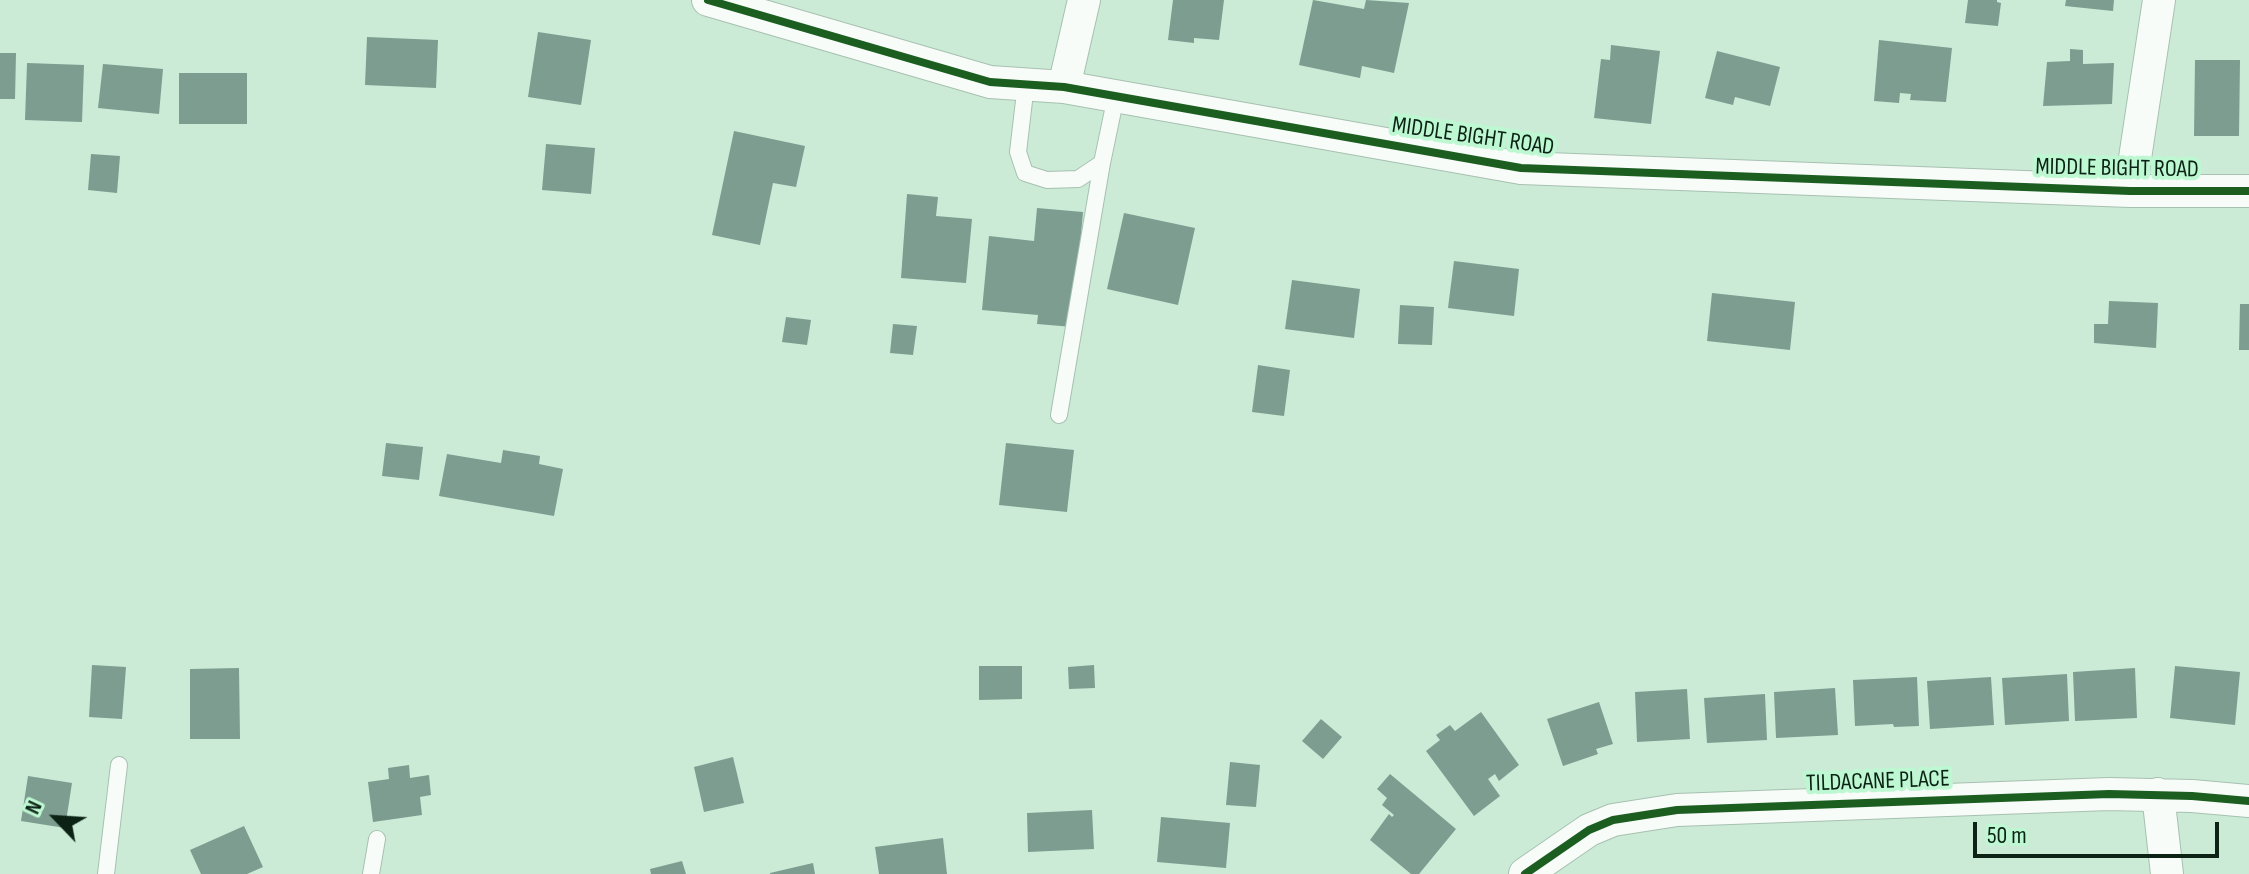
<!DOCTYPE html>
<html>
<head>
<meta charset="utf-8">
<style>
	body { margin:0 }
	#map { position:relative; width:2249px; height:874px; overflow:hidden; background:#cbebd6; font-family:"Sofia Sans Condensed",sans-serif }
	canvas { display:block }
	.north { position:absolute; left:16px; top:778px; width:80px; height:80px; -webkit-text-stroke:6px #bef8d2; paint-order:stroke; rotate:295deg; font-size:22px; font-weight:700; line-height:32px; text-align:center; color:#0b2214 }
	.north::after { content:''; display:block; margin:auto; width:28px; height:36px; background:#0b2214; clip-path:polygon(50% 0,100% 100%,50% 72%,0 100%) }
	.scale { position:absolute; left:1973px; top:822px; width:246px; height:36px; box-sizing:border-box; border:4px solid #0b2214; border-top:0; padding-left:10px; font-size:24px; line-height:28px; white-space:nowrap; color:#0b2214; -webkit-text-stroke:6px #bef8d2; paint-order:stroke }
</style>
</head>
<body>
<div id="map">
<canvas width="2249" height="874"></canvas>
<div class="north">N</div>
<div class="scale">50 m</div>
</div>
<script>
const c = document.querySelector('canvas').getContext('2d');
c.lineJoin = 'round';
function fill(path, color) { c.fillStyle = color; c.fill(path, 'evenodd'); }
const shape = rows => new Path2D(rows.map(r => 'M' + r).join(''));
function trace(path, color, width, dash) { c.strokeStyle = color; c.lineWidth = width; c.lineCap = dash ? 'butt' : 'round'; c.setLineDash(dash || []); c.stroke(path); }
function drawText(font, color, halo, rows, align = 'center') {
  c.font = font + ' "Sofia Sans Condensed",sans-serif'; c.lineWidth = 8; c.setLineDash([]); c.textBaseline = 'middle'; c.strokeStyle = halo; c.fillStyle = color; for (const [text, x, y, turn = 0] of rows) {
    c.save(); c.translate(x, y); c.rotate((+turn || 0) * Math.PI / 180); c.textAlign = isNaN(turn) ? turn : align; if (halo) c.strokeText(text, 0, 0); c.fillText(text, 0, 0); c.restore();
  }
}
fill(shape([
	[1173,0,1224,0,1219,40,1194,38,1194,43,1168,40],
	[1313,0,1364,9,1366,0,1409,3,1394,73,1362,66,1360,78,1299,65],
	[1968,0,1997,0,1997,2,2001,3,1998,26,1965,23],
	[2066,0,2114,0,2113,11,2065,6],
	[538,32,591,40,581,105,528,97],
	[367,37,438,40,436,88,365,85],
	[1879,40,1952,48,1946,102,1910,100,1911,94,1900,93,1899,103,1874,101],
	[1611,45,1660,51,1651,124,1594,118,1601,59,1610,60],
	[2070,49,2083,50,2083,64,2114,63,2112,104,2043,106,2047,62,2070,61],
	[1717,51,1780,67,1770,106,1735,97,1733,105,1705,98],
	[0,53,16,53,15,99,0,99],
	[2195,60,2240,60,2239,136,2194,136],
	[27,63,84,65,82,122,25,120],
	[103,64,163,69,159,114,98,108],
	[179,73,247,73,247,124,179,124],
	[734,131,805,146,796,187,773,183,760,245,712,235],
	[546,144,595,148,591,194,542,190],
	[91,154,120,156,117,193,88,190],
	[907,194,938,197,936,216,972,219,966,283,901,278],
	[1037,208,1083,212,1073,327,1037,324,1038,315,982,310,989,236,1034,241],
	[1124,213,1195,228,1178,305,1107,289],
	[1454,261,1519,269,1514,316,1448,308],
	[1292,280,1360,289,1354,338,1285,329],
	[1712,293,1795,302,1790,350,1707,341],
	[2109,301,2158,303,2156,348,2094,343,2094,324,2108,324],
	[2240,304,2249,304,2249,350,2239,350],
	[1400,305,1434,307,1432,345,1398,344],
	[786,317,811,320,807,345,782,342],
	[893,324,917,326,913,355,890,353],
	[1258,365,1290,370,1284,416,1252,412],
	[386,443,423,447,419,480,382,476],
	[1006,443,1074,450,1067,512,999,505],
	[503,450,540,456,539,464,563,469,554,516,439,496,447,454,501,463],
	[92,665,126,667,122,719,89,717],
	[1094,665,1095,688,1069,689,1068,667],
	[979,666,1022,666,1022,699,979,700],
	[2175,666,2240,672,2235,725,2170,718],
	[239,668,240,739,190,739,190,669],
	[2135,668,2137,718,2075,721,2073,672],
	[2067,674,2069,721,2005,725,2002,678],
	[1917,677,1919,726,1894,727,1893,724,1855,726,1853,680],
	[1991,677,1994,725,1930,729,1927,681],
	[1835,688,1838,735,1776,738,1774,692],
	[1687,689,1690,739,1637,742,1635,692],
	[1765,694,1767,740,1707,743,1704,698],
	[1599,702,1613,744,1596,749,1598,754,1563,766,1547,719],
	[1481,712,1519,765,1499,781,1495,774,1488,779,1500,796,1474,816,1426,751,1440,740,1436,735,1450,725,1455,731],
	[1321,719,1342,737,1323,759,1302,741],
	[733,757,744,803,704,812,694,767],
	[1230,762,1260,765,1256,807,1226,805],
	[409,765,410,778,429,775,431,795,420,797,422,815,373,822,368,782,389,779,388,768],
	[1390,774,1456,829,1419,874,1411,874,1370,840,1389,814,1392,817,1394,815,1382,805,1387,798,1377,789],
	[28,776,72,783,65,828,21,821],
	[1092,810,1094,849,1028,852,1027,813],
	[1161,817,1230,823,1226,868,1157,862],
	[244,826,263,867,247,874,201,874,190,850],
	[943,838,947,874,879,874,875,847],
	[682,861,686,874,651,874,650,869],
	[813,863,815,874,770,874,770,873]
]), '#7c9d90');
const lane = shape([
	[1026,84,1018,152,1025,173,1047,180,1078,179,1102,163],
	[1059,415,1102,163,1116,96],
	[106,874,119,765],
	[371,874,377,839]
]);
const street = shape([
	[708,0,990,82,1064,87,1521,168,2130,191,2249,191],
	[1064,87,1084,0],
	[2130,191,2159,0],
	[2158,794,2167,874],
	[1525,874,1589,830,1613,820,1677,810,2109,794,2192,796,2249,801]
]);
trace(lane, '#a7c0b0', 18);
trace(street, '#a7c0b0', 34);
trace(lane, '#f7fcf9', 16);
trace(street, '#f7fcf9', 32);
trace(shape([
	[708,0,990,82,1064,87,1521,168,2130,191,2249,191],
	[1525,874,1589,830,1613,820,1677,810,2109,794,2192,796,2249,801]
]), '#1b5e20', 8);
drawText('24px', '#0b2214', '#bef8d2', [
	["MIDDLE BIGHT ROAD",1473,137,8],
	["MIDDLE BIGHT ROAD",2117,169,1],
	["TILDACANE PLACE",1878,782,-2]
]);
</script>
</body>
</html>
